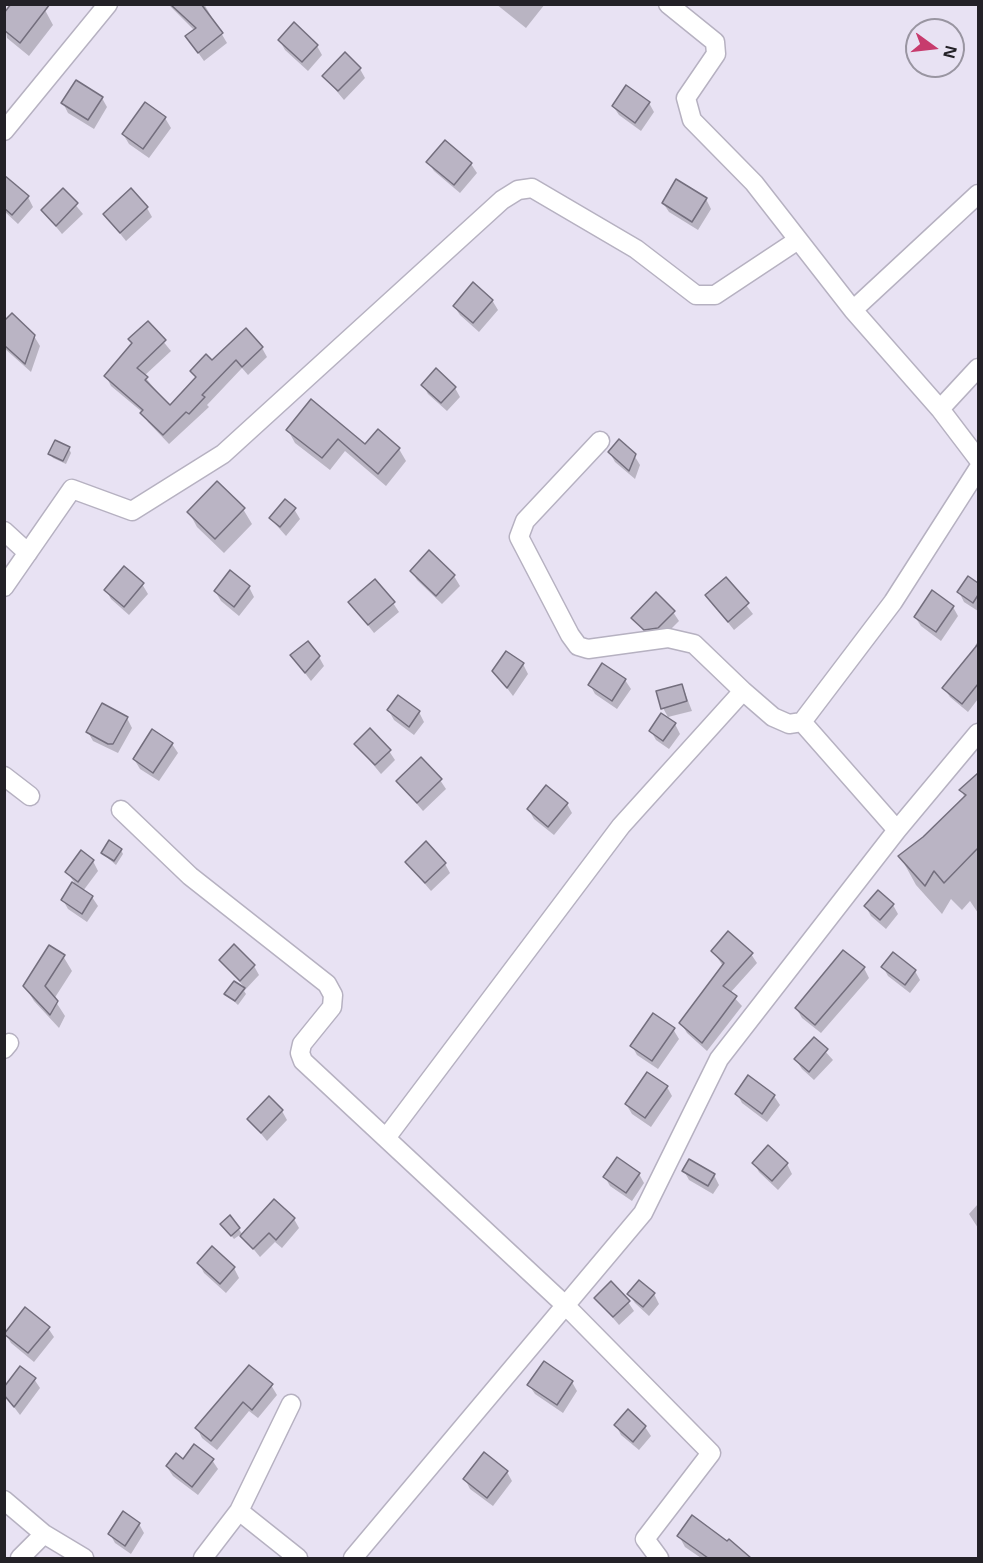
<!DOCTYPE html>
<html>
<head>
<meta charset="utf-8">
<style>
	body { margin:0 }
	#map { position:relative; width:983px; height:1563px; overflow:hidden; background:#e8e2f3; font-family:"Open Sans",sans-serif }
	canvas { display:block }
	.frame { position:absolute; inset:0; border:6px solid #232127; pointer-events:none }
	.north { position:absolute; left:905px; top:18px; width:60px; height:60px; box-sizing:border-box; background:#e8e2f3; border:2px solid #9995a1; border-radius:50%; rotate:105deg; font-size:16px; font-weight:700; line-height:24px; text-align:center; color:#232127 }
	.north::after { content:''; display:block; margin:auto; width:21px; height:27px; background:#c73b6d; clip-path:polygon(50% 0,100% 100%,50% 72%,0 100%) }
</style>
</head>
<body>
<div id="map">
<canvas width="983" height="1563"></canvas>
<div class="frame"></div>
<div class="north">N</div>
</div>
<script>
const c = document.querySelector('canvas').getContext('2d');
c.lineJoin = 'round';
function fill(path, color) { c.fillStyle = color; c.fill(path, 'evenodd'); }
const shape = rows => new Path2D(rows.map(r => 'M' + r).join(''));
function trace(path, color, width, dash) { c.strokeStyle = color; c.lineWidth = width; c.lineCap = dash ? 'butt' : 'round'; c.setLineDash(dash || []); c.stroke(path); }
fill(shape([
	[168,4,204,4,227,43,204,61,187,37,195,31],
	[496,4,545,4,526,28],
	[45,10,53,25,29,56,7,38,4,16],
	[280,41,317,46,322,55,308,71,285,50],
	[360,69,365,78,344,100,324,76],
	[102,98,107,107,94,129,68,113,63,103],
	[649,103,654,112,641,131,619,115,613,106],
	[165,118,171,128,149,158,129,144,123,134],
	[428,162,471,164,477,173,460,193,434,171],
	[4,177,28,197,33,207,18,224,4,211],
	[63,190,83,214,62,234,43,211],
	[706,199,711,209,698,230,669,212,663,203],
	[147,208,152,217,126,241,105,215],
	[492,300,498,310,479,332,460,315,454,306],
	[4,323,34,336,40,346,31,372,4,348],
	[148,323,171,351,144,376,170,407,197,379,192,371,212,362,262,348,267,357,248,375,242,368,207,405,209,407,169,444,148,422,141,411,111,386,106,376,133,345,130,340],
	[423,385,455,388,460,397,447,411,428,394],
	[311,401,365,446,399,449,406,461,386,486,345,451,330,470,295,443,288,430],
	[69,449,71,453,66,464,53,458,50,454],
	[610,453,634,455,640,465,635,479,615,462],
	[243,509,252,524,224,553,197,527,189,512],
	[294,509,300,519,286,536,270,518],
	[429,552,454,576,460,586,442,604,417,580,412,571],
	[968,578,978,585,978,611,964,602,959,592],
	[726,579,753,614,734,630,707,596],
	[142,584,148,594,129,615,111,599,106,590],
	[249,587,254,597,239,616,221,601,215,591],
	[350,602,393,603,399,612,374,633],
	[953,607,958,616,941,641,921,626,915,617],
	[673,612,679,621,663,637,650,639,633,618],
	[978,641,978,699,968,712,950,697,944,688,976,649,975,646],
	[292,656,319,657,324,666,311,681],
	[523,664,528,674,513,696,494,671],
	[625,680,631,689,617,709,595,694,590,685],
	[682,685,692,711,668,717,663,708],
	[389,711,419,712,424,722,414,735,394,720],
	[127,718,132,728,118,753,93,741,88,732],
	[675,724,680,734,669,749,656,740,651,731],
	[172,744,178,753,159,781,140,769,134,759],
	[356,744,389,751,395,760,381,774],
	[977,777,978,913,970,901,962,910,951,899,942,914,916,885,900,856,924,838,965,798,961,790],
	[440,780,446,789,423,811,398,782],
	[567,804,572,813,554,835,534,819,529,810],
	[121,850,123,854,116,865,102,853],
	[93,861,98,871,83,891,92,897,98,906,87,922,68,909,63,900,74,882,67,872],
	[406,862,445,864,450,873,431,891],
	[893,905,898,914,886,929,871,916,866,907],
	[713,951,751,954,757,963,730,993,742,1006,707,1051,687,1033,681,1023,723,966],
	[63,956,72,971,54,999,65,1016,59,1028,34,1001,25,986],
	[221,960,254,966,259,975,244,991,246,994,238,1005,226,994,245,988],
	[883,967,915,971,920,980,910,993,888,976],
	[864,968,869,978,821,1033,802,1018,796,1008],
	[673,1029,679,1039,658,1069,637,1055,632,1046],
	[814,1039,833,1060,814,1080,802,1069,796,1060],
	[667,1087,672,1096,651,1127,632,1114,626,1104],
	[737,1094,774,1096,780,1105,767,1122,742,1103],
	[282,1111,287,1120,267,1141,249,1119],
	[768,1147,787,1164,792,1174,778,1190,759,1172,754,1163],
	[684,1171,714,1175,719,1185,713,1194,689,1180],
	[639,1174,644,1183,632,1201,610,1186,605,1177],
	[978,1204,978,1228,969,1214],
	[230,1217,243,1235,294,1219,299,1228,282,1248,275,1242,260,1257,241,1234,234,1239,225,1228],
	[199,1263,234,1268,239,1278,226,1293,204,1273],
	[639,1282,654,1294,659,1304,649,1316,635,1303,629,1294],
	[596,1298,628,1302,634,1311,619,1325],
	[48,1328,54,1337,34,1362,11,1343,6,1334],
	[34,1379,40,1388,20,1415,4,1394],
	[572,1382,577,1391,563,1413,535,1394,529,1385],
	[271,1385,277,1395,258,1418,249,1411,217,1450,202,1438,197,1428],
	[616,1425,645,1427,651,1436,639,1450,621,1435],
	[212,1460,218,1469,198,1495,173,1476,167,1467,183,1461],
	[507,1472,512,1481,493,1506,470,1489,465,1479],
	[139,1524,144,1533,131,1554,115,1543,110,1534],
	[679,1536,727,1543,729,1541,748,1558,701,1558,685,1547]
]), '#0003');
const building = shape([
	[11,4,50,4,20,43,4,30,4,13,11,4],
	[170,4,201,4,223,33,198,53,185,36,196,28,170,4],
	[294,22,318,45,302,62,278,40,294,22],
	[345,52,361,68,338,91,322,76,345,52],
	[76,80,103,97,88,120,61,103,76,80],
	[626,85,650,102,635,123,612,106,626,85],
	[145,102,166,117,143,149,122,134,145,102],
	[445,140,472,163,454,185,426,162,445,140],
	[4,175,29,196,12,215,4,208,4,175],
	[676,179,707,198,692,222,662,203,676,179],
	[63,188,78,203,56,226,41,210,63,188],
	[131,188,148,207,120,233,103,214,131,188],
	[473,282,493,300,473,323,453,306,473,282],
	[12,313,35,335,25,364,4,345,4,321,12,313],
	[148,321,166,340,137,368,148,377,145,380,170,405,196,377,190,371,206,354,212,360,246,328,263,347,242,367,236,360,202,395,205,397,189,414,186,412,163,435,140,413,143,410,104,376,132,343,128,339,148,321],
	[436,368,456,387,441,403,421,385,436,368],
	[311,399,365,444,378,429,400,448,378,474,338,439,322,458,286,430,311,399],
	[619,439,636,454,629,471,608,452,619,439],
	[55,440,70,447,63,461,48,454,55,440],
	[217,481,245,508,215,539,187,512,217,481],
	[285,499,296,508,280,527,269,518,285,499],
	[429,550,455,575,436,596,410,571,429,550],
	[124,566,144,583,124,607,104,590,124,566],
	[230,570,250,586,234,607,214,591,230,570],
	[968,576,978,583,978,595,973,603,957,592,968,576],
	[726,577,749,603,728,622,705,595,726,577],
	[375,579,395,602,368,625,348,602,375,579],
	[932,590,954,606,936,632,914,617,932,590],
	[656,592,675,611,658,628,644,630,631,618,656,592],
	[308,641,320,656,305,673,290,655,308,641],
	[978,644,978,684,962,704,942,688,978,644],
	[506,651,524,663,507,688,492,671,506,651],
	[602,663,626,679,612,701,588,685,602,663],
	[682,684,687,701,661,709,656,691,682,684],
	[398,695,420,711,409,727,387,710,398,695],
	[102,703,128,717,113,744,108,744,86,732,102,703],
	[661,713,676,723,663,741,649,731,661,713],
	[370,728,391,750,375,765,354,744,370,728],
	[152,729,173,743,153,773,133,759,152,729],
	[421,757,442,779,417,803,396,781,421,757],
	[978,773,978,848,944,883,934,871,925,886,898,856,923,837,966,795,959,790,978,773],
	[546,785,568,803,548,827,527,809,546,785],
	[109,840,122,849,114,861,101,853,109,840],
	[426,841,446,863,425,883,405,862,426,841],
	[81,850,94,860,78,882,65,872,81,850],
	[72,882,93,896,82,914,61,900,72,882],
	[878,890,894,904,880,920,864,906,878,890],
	[728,931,753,953,723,986,737,996,702,1043,679,1023,724,963,711,951,728,931],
	[234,944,255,965,240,981,219,960,234,944],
	[49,945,65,955,45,986,58,1001,50,1015,23,986,49,945],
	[843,950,865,967,815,1025,795,1008,843,950],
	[893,952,916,970,905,985,881,967,893,952],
	[234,981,245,988,235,1001,224,994,234,981],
	[653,1013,675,1028,652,1061,630,1046,653,1013],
	[814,1037,828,1049,809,1072,794,1059,814,1037],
	[647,1072,668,1086,645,1118,625,1104,647,1072],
	[748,1075,775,1095,762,1114,735,1094,748,1075],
	[269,1096,283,1110,261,1133,247,1119,269,1096],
	[768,1145,788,1163,772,1181,752,1163,768,1145],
	[617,1157,640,1173,626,1193,603,1177,617,1157],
	[689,1159,715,1174,708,1186,682,1171,689,1159],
	[274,1199,295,1218,276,1240,269,1233,253,1249,240,1236,274,1199],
	[230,1215,240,1228,231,1236,220,1224,230,1215],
	[212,1246,235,1267,220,1284,197,1263,212,1246],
	[639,1280,655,1293,643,1307,627,1294,639,1280],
	[611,1281,630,1301,613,1317,594,1298,611,1281],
	[25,1307,50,1327,28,1353,4,1334,25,1307],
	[544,1361,573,1381,557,1405,527,1385,544,1361],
	[249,1365,273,1384,252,1410,243,1402,211,1441,195,1428,249,1365],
	[20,1366,36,1378,14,1407,4,1395,4,1387,20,1366],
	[628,1409,646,1426,633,1442,614,1425,628,1409],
	[194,1444,214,1459,192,1487,166,1466,176,1453,183,1459,194,1444],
	[484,1452,508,1471,487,1498,463,1479,484,1452],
	[123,1511,140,1523,125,1546,108,1534,123,1511],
	[692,1515,727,1541,729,1539,751,1558,708,1558,677,1536,692,1515]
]);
fill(building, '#bab4c4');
trace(building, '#736e7d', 1.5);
const minor = shape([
	[668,4,715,42,716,54,686,98,692,120,754,183,853,310,940,409,978,459],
	[4,131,108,4],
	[853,310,978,194],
	[940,409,978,368],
	[600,441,525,521,519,537,570,635,578,646,588,649,668,638,694,644,743,691],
	[4,531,28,553],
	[4,587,72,489,132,511,223,454,502,200,518,190,532,188,636,249,696,295,715,295,798,240],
	[802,722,897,830],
	[4,776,30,796],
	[121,810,190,876,327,984,333,995,332,1007,302,1044,300,1053,303,1061,564,1304,711,1453,645,1539,659,1558],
	[4,1049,9,1043],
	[386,1138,621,826,743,691,773,717,789,724,802,722,893,602,978,469],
	[4,1500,44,1534],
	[239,1511,298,1558],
	[20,1558,44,1534,84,1558],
	[203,1558,239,1511,291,1404],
	[353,1558,643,1213,719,1059,897,830,978,733]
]);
trace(minor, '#b6b1c1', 21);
trace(minor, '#fff', 18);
</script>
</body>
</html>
